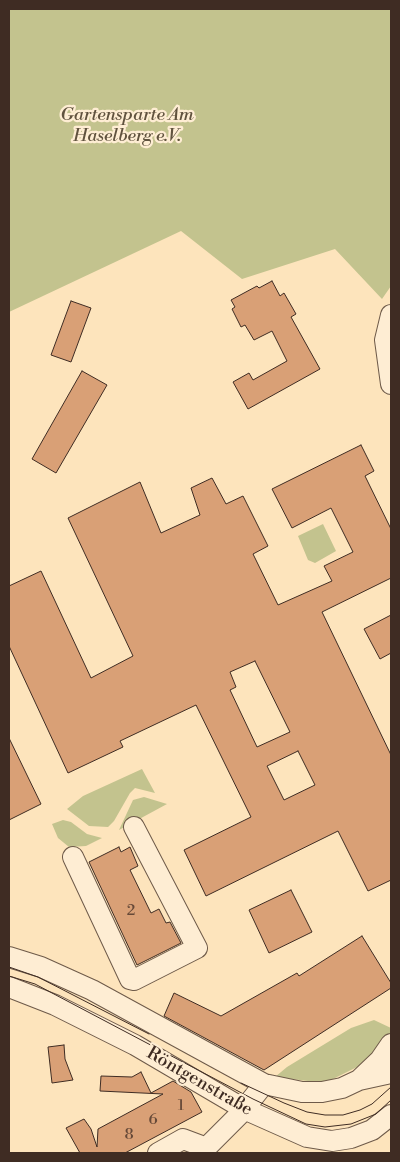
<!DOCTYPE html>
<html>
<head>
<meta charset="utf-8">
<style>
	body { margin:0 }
	#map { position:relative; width:400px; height:1162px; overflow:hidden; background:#fde4bc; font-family:"Libre Bodoni",serif }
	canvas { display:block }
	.frame { position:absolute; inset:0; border:10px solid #3f2c23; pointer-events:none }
</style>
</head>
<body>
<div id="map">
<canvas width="400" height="1162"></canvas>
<div class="frame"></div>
</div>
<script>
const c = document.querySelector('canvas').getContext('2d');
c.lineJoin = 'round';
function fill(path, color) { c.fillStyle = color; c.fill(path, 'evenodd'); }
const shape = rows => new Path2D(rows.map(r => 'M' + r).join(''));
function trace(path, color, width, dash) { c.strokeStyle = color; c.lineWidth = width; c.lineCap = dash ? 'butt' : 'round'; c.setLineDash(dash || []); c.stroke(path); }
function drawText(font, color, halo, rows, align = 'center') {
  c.font = font + ' "Libre Bodoni",serif'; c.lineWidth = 4.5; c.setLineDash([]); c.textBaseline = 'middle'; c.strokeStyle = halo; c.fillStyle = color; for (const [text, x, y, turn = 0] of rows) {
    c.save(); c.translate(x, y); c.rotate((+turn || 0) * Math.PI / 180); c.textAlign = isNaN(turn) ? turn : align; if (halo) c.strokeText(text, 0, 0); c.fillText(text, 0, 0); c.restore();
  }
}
fill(shape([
	[9,9,391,9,391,286,382,299,335,249,242,279,181,231,9,312],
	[323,524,336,551,315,563,308,560,298,536],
	[142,769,155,793,135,788,130,793,114,821,108,827,89,826,67,809,83,796],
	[144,797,167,804,119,830,133,800],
	[63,820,71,822,87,834,102,838,86,846,69,847,58,838,52,824],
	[374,1020,391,1028,391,1032,367,1062,331,1080,316,1082,275,1077,287,1067,351,1028]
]), '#c3c38e');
const building = shape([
	[272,281,280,296,284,293,296,314,291,317,320,369,248,409,233,382,249,373,253,380,287,361,272,331,254,340,245,325,241,327,232,309,235,307,231,300,257,286,259,288,272,281],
	[71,301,91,308,71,362,51,355,71,301],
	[82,371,107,385,56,473,32,459,82,371],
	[361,445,374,471,365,476,391,529,391,578,322,612,391,755,391,880,368,891,338,831,206,896,184,850,251,817,196,705,120,741,123,747,68,773,9,646,9,586,41,571,91,678,133,656,68,518,140,482,161,533,200,515,191,488,212,478,226,504,243,496,268,546,253,554,278,605,332,581,324,566,353,552,331,508,292,528,272,489,361,445],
	[255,661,290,732,257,747,230,690,236,687,230,672,255,661],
	[298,751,315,785,284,800,267,766,298,751],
	[391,615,391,653,380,659,364,629,391,615],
	[9,738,41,804,9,820,9,738],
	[119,847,121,852,130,847,138,866,130,870,151,913,159,909,166,923,170,922,181,943,137,965,89,862,119,847],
	[291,890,312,932,269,953,249,910,291,890],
	[362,936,391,983,391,988,264,1070,164,1016,174,993,221,1016,297,973,299,976,362,936],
	[64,1045,65,1059,73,1080,52,1083,48,1047,64,1045],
	[141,1072,151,1093,173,1081,191,1092,202,1112,125,1153,80,1153,66,1128,84,1119,91,1129,97,1147,98,1129,163,1094,100,1091,101,1076,132,1077,141,1072]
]);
fill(building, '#d9a076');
trace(building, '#3f2c23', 1);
const minor = shape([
	[391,315,385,340,391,384],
	[73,857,130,979,134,980,197,948,134,827],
	[9,957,41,967,92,990,264,1084,302,1092,322,1092,342,1088,359,1080,391,1073],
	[9,987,55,1005,135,1045,244,1109,307,1137,332,1141,351,1138,372,1130,391,1115],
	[359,1080,380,1060,391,1044],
	[158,1153,183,1139,207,1148],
	[201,1153,240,1114,264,1084]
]);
trace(minor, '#6e5a49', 22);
trace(minor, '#feedd3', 20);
trace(shape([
	[9,967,38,977,149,1034],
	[9,976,35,984,253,1099,306,1124,325,1127,351,1124,376,1114,391,1100],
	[241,1083,284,1103,307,1112,325,1115,343,1115,360,1110,372,1104,391,1087]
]), '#3f2c23', 1);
drawText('15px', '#664938', null, [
	["2",131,911],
	["1",181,1106],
	["6",153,1120],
	["8",129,1135]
]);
drawText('italic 18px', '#60523e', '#feedd3', [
	["Gartensparte Am",127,116],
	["Haselberg e.V.",127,137]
]);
drawText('18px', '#3f2c23', '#feedd3', [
	["Röntgenstraße",199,1082,30]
]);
</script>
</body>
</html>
